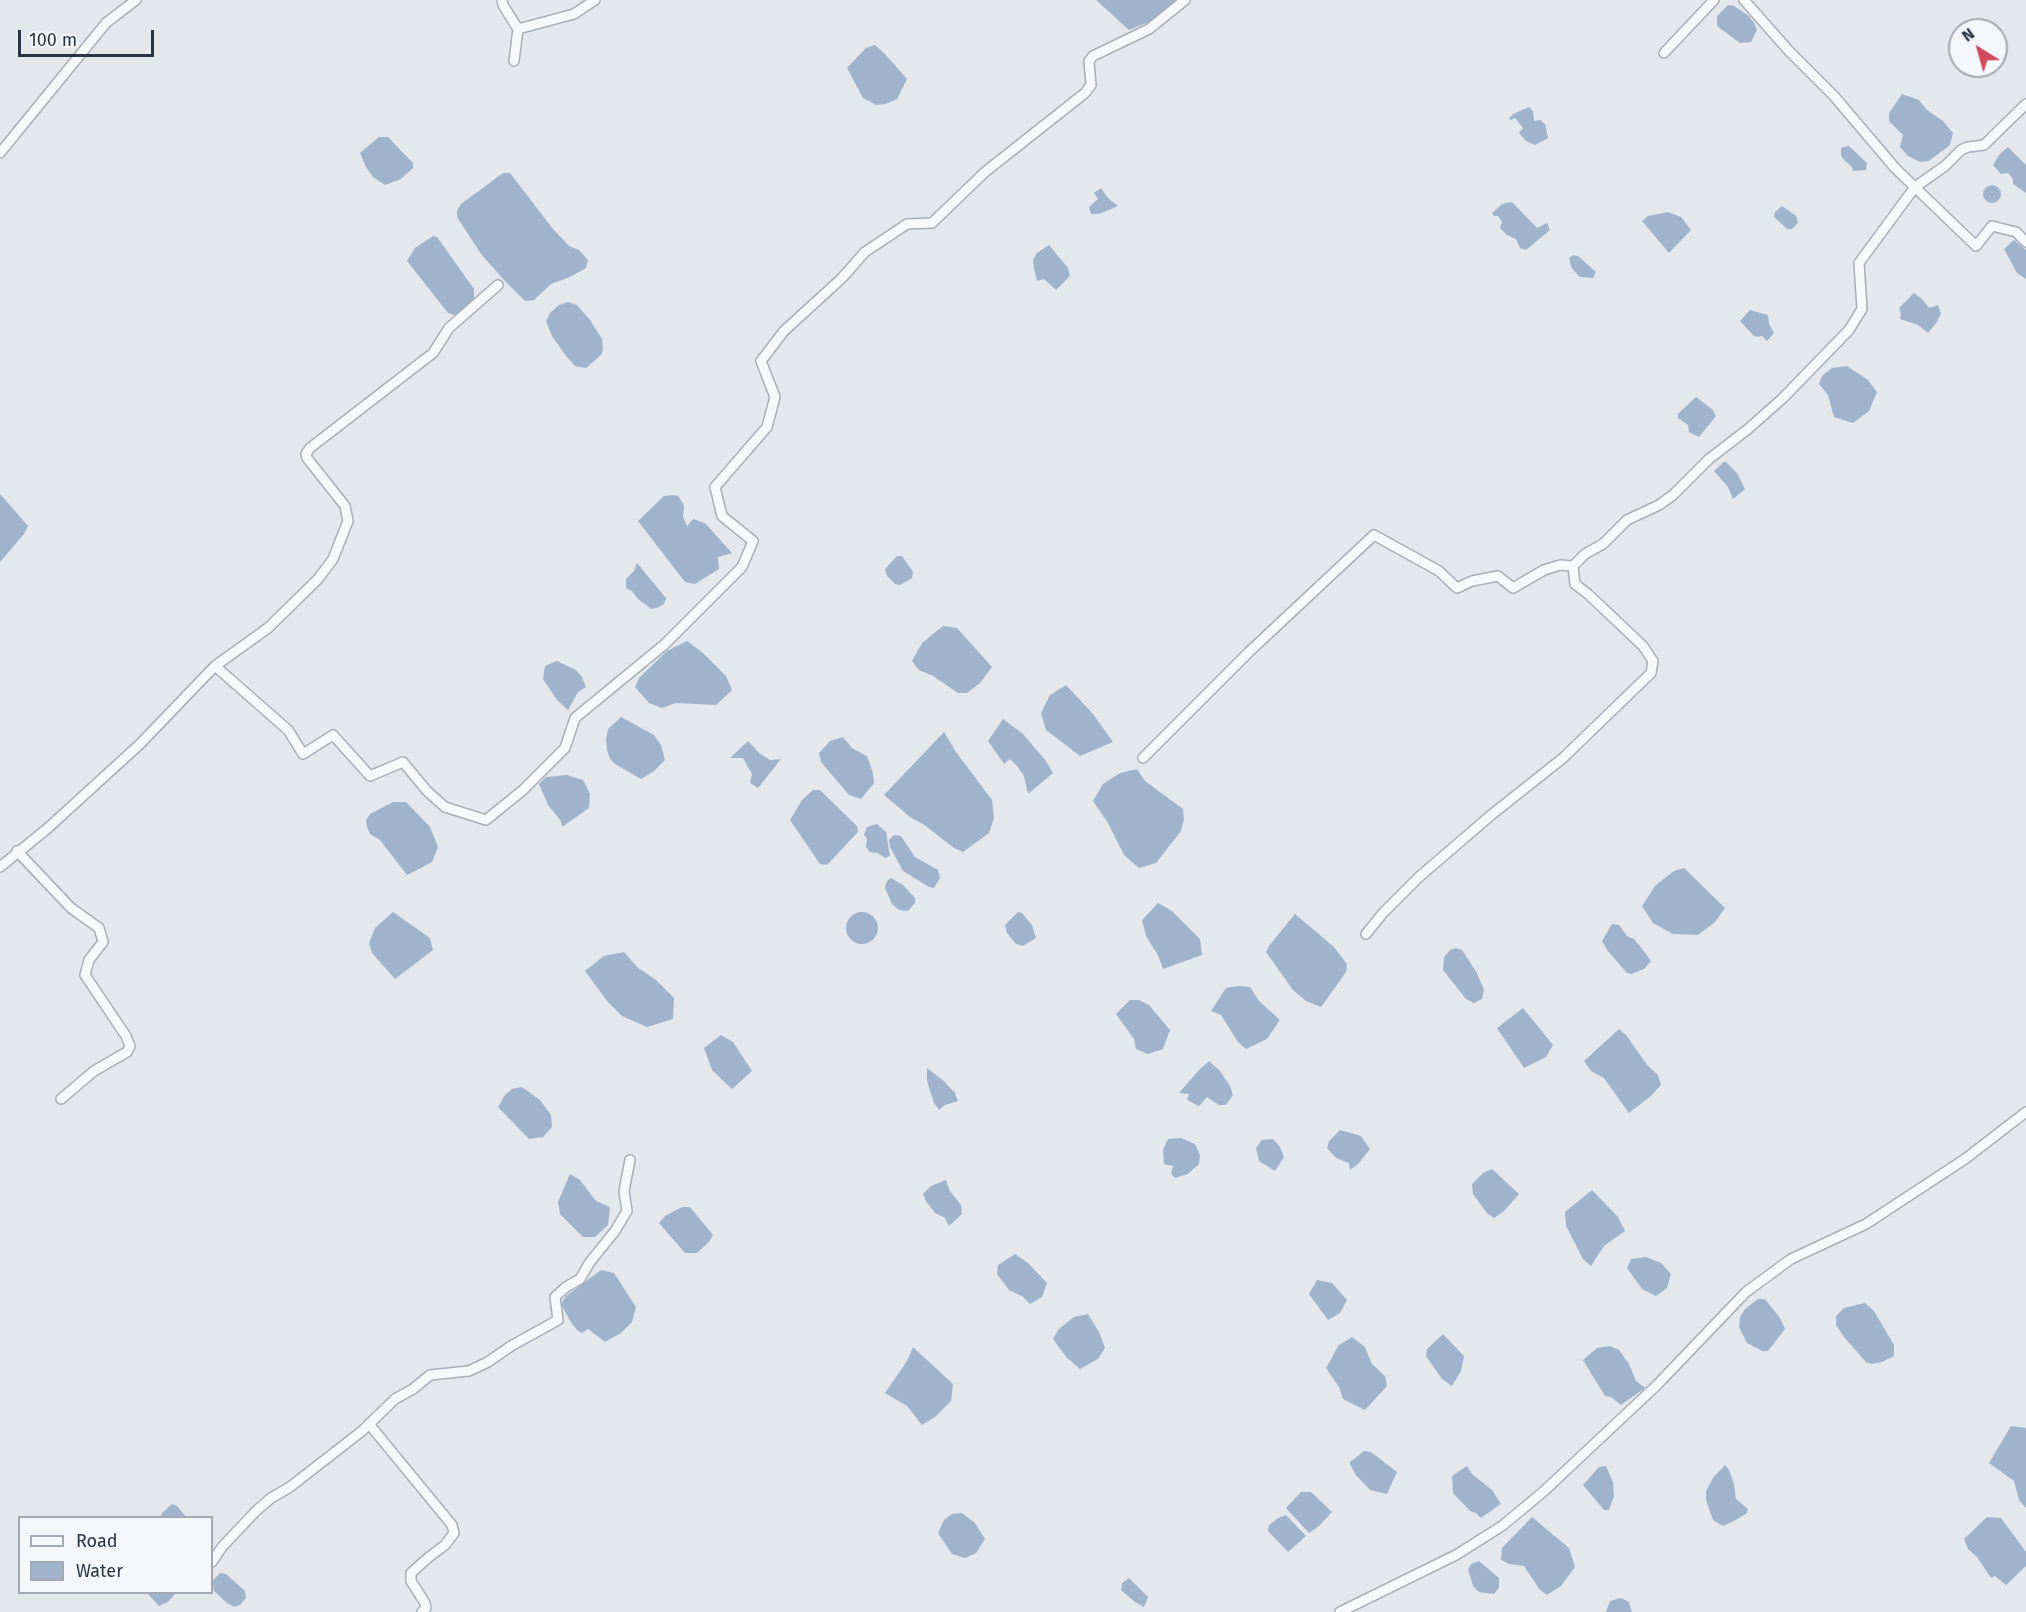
<!DOCTYPE html>
<html>
<head>
<meta charset="utf-8">
<style>
	body { margin:0 }
	#map { position:relative; width:2026px; height:1612px; overflow:hidden; background:#e4e7ec; font-family:"Fira Sans",sans-serif }
	canvas { display:block }
	.legend { position:absolute; left:18px; top:1516px; width:195px; height:78px; box-sizing:border-box; background:#f4f6f9; border:2px solid #a4a8b1; margin:0; padding:8px 10px; list-style:none; font-size:18px; color:#2b3445 }
	.legend li { display:flex; align-items:center; gap:12px; height:30px }
	.legend b { width:30px; border:2px solid #a4a8b1 }
	.north { position:absolute; left:1948px; top:18px; width:60px; height:60px; box-sizing:border-box; background:#f4f6f9; border:2px solid #a4a8b1; border-radius:50%; rotate:323deg; font-size:16px; font-weight:700; line-height:24px; text-align:center; color:#2b3445 }
	.north::after { content:''; display:block; margin:auto; width:21px; height:27px; background:#d1495b; clip-path:polygon(50% 0,100% 100%,50% 72%,0 100%) }
	.scale { position:absolute; left:18px; top:30px; width:136px; height:27px; box-sizing:border-box; border:3px solid #2b3445; border-top:0; padding-left:8px; font-size:18px; line-height:21px; white-space:nowrap; color:#2b3445; -webkit-text-stroke:4px #f4f6f9; paint-order:stroke }
</style>
</head>
<body>
<div id="map">
<canvas width="2026" height="1612"></canvas>
<ul class="legend">
<li><b style="height:8px;background:#f7f8fa"></b>Road</li>
<li><b style="height:16px;background:#9fb4cc"></b>Water</li>
</ul>
<div class="north">N</div>
<div class="scale">100 m</div>
</div>
<script>
const c = document.querySelector('canvas').getContext('2d');
c.lineJoin = 'round';
function fill(path, color) { c.fillStyle = color; c.fill(path, 'evenodd'); }
const shape = rows => new Path2D(rows.map(r => 'M' + r).join(''));
function trace(path, color, width, dash) { c.strokeStyle = color; c.lineWidth = width; c.lineCap = dash ? 'butt' : 'round'; c.setLineDash(dash || []); c.stroke(path); }
fill(shape([
	[1096,0,1175,0,1166,10,1149,22,1129,30],
	[1728,5,1734,6,1749,16,1754,23,1757,30,1751,42,1740,43,1717,26,1717,16],
	[875,45,884,53,907,79,897,99,886,104,876,105,863,98,847,68,866,48],
	[1902,94,1919,100,1927,110,1943,121,1953,133,1950,145,1929,161,1920,162,1908,156,1900,147,1903,135,1889,121,1889,113],
	[1529,107,1533,111,1534,121,1540,120,1545,124,1548,138,1535,145,1526,141,1519,133,1523,128,1515,118,1511,120,1509,119,1513,114],
	[379,137,388,137,413,163,413,168,401,179,385,185,373,177,366,167,360,153],
	[1849,146,1867,163,1866,170,1853,171,1852,167,1845,161,1841,156,1841,148],
	[2008,147,2026,165,2026,193,2013,184,2013,179,2008,173,2001,174,1993,165,1999,155],
	[503,173,510,173,553,229,569,246,579,250,588,260,586,268,570,277,551,284,534,300,525,301,504,280,481,254,457,217,457,211,461,204],
	'1983 194a9 9 0 1 1 18 0a9 9 0 1 1-18 0Z',
	[1101,188,1108,198,1118,206,1099,214,1091,214,1089,207,1098,199,1094,193],
	[1512,202,1537,228,1547,223,1550,230,1526,250,1520,248,1516,239,1507,235,1500,228,1502,222,1498,216,1494,216,1492,213,1502,204],
	[1782,206,1796,216,1798,223,1792,229,1787,229,1774,217,1775,212],
	[1668,212,1681,217,1691,230,1669,253,1642,221,1648,216],
	[433,236,437,237,474,289,474,301,463,312,454,315,448,313,407,261,415,248],
	[2014,240,2026,250,2026,279,2017,273,2004,249],
	[1049,245,1068,268,1070,276,1056,290,1044,279,1037,281,1034,268,1033,260,1037,253],
	[1573,255,1578,256,1596,272,1593,278,1580,277,1576,273,1571,267,1569,258],
	[1914,293,1921,298,1929,308,1938,305,1941,313,1937,322,1928,333,1918,325,1900,319,1901,314,1899,308],
	[568,302,577,305,590,320,602,339,603,350,601,355,586,368,575,366,566,356,552,336,546,321,550,313,559,305],
	[1750,310,1768,315,1769,324,1774,333,1767,341,1762,336,1757,337,1753,335,1740,321],
	[1847,366,1868,380,1877,392,1869,411,1853,423,1834,417,1828,395,1819,384,1822,376,1832,368],
	[1696,397,1712,409,1716,416,1699,437,1689,432,1688,425,1678,418,1678,414],
	[1725,461,1737,473,1745,489,1733,499,1728,487,1714,471],
	[0,494,28,526,24,534,0,562],
	[673,495,678,496,684,505,683,517,687,526,693,519,705,523,732,553,718,557,719,569,695,584,685,582,638,521,664,496],
	[897,556,902,556,913,572,912,578,900,585,895,584,887,576,885,569],
	[637,563,666,598,664,604,657,608,651,609,638,599,632,591,626,588,626,579,634,571],
	[943,626,957,628,992,667,980,683,967,693,958,693,933,676,919,670,912,661,922,643],
	[687,641,703,653,726,676,732,690,716,705,676,703,662,708,649,703,635,687,639,678,667,651],
	[557,661,576,670,582,677,586,687,578,692,568,710,557,700,543,679,545,666],
	[1066,685,1093,714,1113,742,1080,756,1046,730,1041,713,1050,695],
	[621,717,654,735,661,745,665,760,654,771,641,779,615,764,610,759,607,750,606,740,608,729],
	[1003,719,1023,734,1046,761,1053,773,1028,794,1024,776,1017,766,1010,759,1004,764,988,741],
	[944,732,956,752,992,800,994,818,989,833,963,852,954,848,923,824,910,817,884,795],
	[843,737,852,748,867,756,873,773,874,783,861,799,849,795,821,762,819,753,830,741],
	[748,741,759,753,770,760,781,759,758,788,750,783,752,774,743,758,730,758],
	[1137,769,1145,781,1183,809,1184,819,1181,831,1156,863,1139,868,1124,855,1108,823,1093,801,1103,784,1120,773],
	[567,775,583,780,590,794,589,808,562,827,561,821,548,805,539,784,546,777],
	[813,790,820,790,857,826,858,832,827,865,820,864,790,820,802,800],
	[393,802,406,802,430,827,438,847,432,862,407,875,380,840,370,834,367,827,366,820,370,814],
	[877,824,886,832,890,856,885,858,877,853,870,852,866,847,867,839,864,835,867,827],
	[894,835,901,836,915,857,938,870,940,878,934,888,929,887,903,871,890,847,889,840],
	[1684,868,1725,908,1715,922,1698,935,1673,934,1653,923,1642,906,1655,886,1674,871],
	[891,878,903,885,915,898,915,903,908,911,899,910,892,904,885,888,887,881],
	[1158,903,1172,911,1200,939,1202,955,1163,969,1158,955,1146,936,1142,920],
	[393,912,430,938,433,950,395,979,372,953,369,943,375,928],
	[1018,912,1022,913,1032,925,1036,938,1023,946,1016,944,1007,933,1005,925],
	'846 928a16 16 0 1 1 32 0a16 16 0 1 1-32 0Z',
	[1295,914,1334,947,1347,964,1346,972,1321,1007,1306,1001,1293,990,1266,952,1269,946],
	[1612,924,1619,925,1627,936,1634,939,1643,950,1651,961,1644,969,1631,974,1627,973,1607,950,1602,941],
	[1456,948,1462,950,1477,973,1484,990,1482,999,1474,1003,1466,999,1443,970,1444,957,1450,950],
	[624,952,637,967,656,980,674,998,673,1019,647,1027,622,1016,607,1001,585,971,604,956],
	[1238,986,1250,987,1259,1001,1280,1020,1267,1039,1246,1049,1238,1042,1221,1015,1211,1011,1226,988],
	[1130,1000,1139,1000,1149,1005,1170,1030,1163,1049,1148,1054,1136,1049,1134,1039,1116,1014],
	[1523,1008,1553,1045,1546,1057,1524,1068,1497,1028],
	[1619,1029,1626,1035,1648,1066,1658,1075,1661,1085,1651,1096,1629,1113,1604,1078,1591,1071,1584,1061],
	[721,1035,733,1042,752,1071,732,1089,712,1070,704,1048],
	[1209,1061,1220,1071,1230,1086,1233,1095,1226,1105,1219,1105,1207,1097,1199,1106,1189,1101,1187,1099,1189,1094,1179,1093,1199,1070],
	[927,1068,944,1081,955,1093,958,1101,945,1105,939,1110,934,1103,927,1081],
	[522,1087,540,1100,551,1115,552,1127,543,1137,529,1139,498,1107,505,1095,512,1089],
	[1340,1130,1361,1136,1370,1149,1358,1164,1350,1170,1349,1163,1336,1158,1327,1148,1329,1141],
	[1181,1138,1195,1144,1200,1155,1199,1164,1188,1174,1175,1178,1171,1173,1173,1166,1164,1164,1163,1150,1168,1139],
	[1273,1139,1280,1147,1284,1157,1275,1171,1259,1161,1256,1148,1262,1140],
	[1492,1169,1519,1194,1504,1211,1494,1218,1487,1213,1473,1194,1472,1184,1483,1173],
	[570,1174,580,1180,596,1201,610,1207,608,1225,595,1237,583,1237,560,1214,558,1202],
	[946,1180,950,1191,961,1205,962,1214,949,1226,945,1218,935,1213,926,1201,923,1194,931,1186],
	[1592,1190,1618,1217,1625,1231,1604,1246,1591,1266,1583,1259,1566,1226,1565,1212],
	[682,1207,690,1207,713,1235,709,1242,697,1253,685,1253,659,1223,665,1216],
	[1015,1254,1028,1263,1047,1283,1042,1297,1030,1304,1022,1296,1009,1290,997,1274,998,1265],
	[1646,1257,1661,1263,1671,1274,1667,1288,1656,1296,1642,1289,1627,1268,1631,1259],
	[601,1270,614,1273,636,1307,632,1322,621,1333,605,1342,588,1329,582,1333,578,1331,572,1324,561,1304,566,1296],
	[1317,1280,1332,1283,1347,1300,1340,1313,1328,1320,1309,1294],
	[1758,1299,1765,1299,1780,1318,1785,1329,1768,1351,1762,1351,1747,1343,1739,1327,1740,1317,1745,1309],
	[1865,1303,1874,1311,1894,1345,1894,1356,1882,1362,1872,1364,1866,1362,1844,1337,1836,1325,1836,1316,1844,1308],
	[1088,1314,1099,1332,1105,1348,1098,1359,1080,1369,1067,1358,1053,1339,1059,1329,1074,1317],
	[1443,1334,1464,1356,1461,1371,1452,1386,1442,1379,1426,1356,1427,1349],
	[1352,1337,1365,1347,1372,1364,1385,1376,1387,1386,1365,1410,1343,1399,1339,1387,1326,1368,1339,1345],
	[1610,1346,1619,1350,1629,1364,1636,1381,1645,1388,1621,1405,1611,1397,1605,1396,1583,1360,1597,1348],
	[913,1347,953,1384,951,1401,935,1417,922,1425,907,1406,885,1393,907,1361],
	[2011,1426,2026,1428,2026,1508,2019,1500,2014,1481,1989,1463],
	[1364,1451,1371,1452,1397,1472,1387,1494,1370,1490,1355,1474,1350,1464,1350,1462],
	[1725,1465,1729,1470,1734,1484,1736,1499,1748,1509,1747,1513,1736,1520,1723,1526,1713,1520,1706,1500,1706,1491,1713,1478],
	[1467,1466,1472,1474,1492,1490,1501,1504,1481,1518,1476,1513,1470,1511,1453,1493,1452,1476],
	[1606,1466,1613,1482,1614,1496,1609,1510,1604,1510,1600,1505,1583,1485,1599,1467],
	[1301,1492,1311,1492,1332,1512,1319,1526,1309,1533,1286,1508],
	[172,1504,177,1506,186,1517,161,1517,162,1513],
	[962,1513,975,1523,985,1539,976,1553,965,1558,952,1554,938,1533,944,1520,952,1514],
	[1286,1515,1306,1536,1288,1552,1268,1531,1269,1525,1278,1518],
	[1532,1517,1569,1548,1575,1567,1561,1586,1547,1595,1540,1590,1524,1566,1509,1564,1501,1560,1502,1548],
	[1987,1517,2001,1518,2026,1552,2026,1566,2006,1585,1995,1576,1991,1578,1977,1557,1968,1549,1964,1539],
	[1479,1561,1499,1578,1499,1588,1494,1594,1479,1592,1473,1586,1468,1569,1471,1564],
	[220,1573,226,1574,245,1591,246,1598,240,1605,234,1607,227,1603,214,1591,212,1581],
	[1129,1578,1148,1597,1144,1607,1135,1602,1121,1590,1122,1583],
	[147,1593,175,1593,175,1594,168,1602,159,1606],
	[1621,1598,1629,1602,1632,1612,1606,1612,1610,1601]
]), '#9fb4cc');
const street = shape([
	[502,0,503,5,518,29,514,61],
	[1744,0,1789,51,1834,96,1895,168,1976,246,1992,226,2016,232,2026,242],
	[518,29,574,14,595,0],
	[1664,53,1714,0],
	[0,153,106,23,136,0],
	[215,666,288,730,303,754,333,735,370,776,403,762,427,791,445,807,486,820,523,790,565,748,575,718,665,644,742,567,753,541,722,516,715,487,767,427,775,397,761,361,784,331,842,278,865,252,907,224,932,223,985,172,1085,93,1091,85,1089,61,1093,56,1149,29,1185,0],
	[1143,758,1250,651,1374,535,1439,571,1457,588,1472,581,1498,576,1513,588,1544,570,1560,565,1573,566],
	[17,851,71,908,99,928,103,942,89,960,85,975,126,1036,130,1046,127,1052,94,1071,61,1099],
	[0,867,48,828,140,744,215,666,268,628,318,579,333,559,348,521,345,506,307,458,306,454,310,448,433,353,449,328,498,285],
	[1366,934,1383,913,1419,877,1490,816,1563,758,1651,673,1653,661,1643,646,1588,594,1575,584,1573,566,1585,554,1603,544,1627,520,1659,505,1673,495,1709,459,1748,429,1783,398,1849,330,1862,309,1859,263,1915,187,1945,166,1961,150,1968,147,1984,145,2026,104],
	[369,1424,452,1525,454,1533,445,1545,429,1557,411,1573,411,1581,425,1603,426,1608,422,1612],
	[212,1562,222,1547,256,1511,271,1498,290,1487,362,1431,395,1399,413,1389,430,1375,469,1371,488,1362,511,1346,558,1320,555,1297,566,1287,580,1279,590,1262,615,1231,627,1211,624,1191,630,1160],
	[1340,1612,1456,1555,1502,1526,1543,1492,1657,1385,1746,1292,1791,1259,1866,1224,1965,1159,2026,1112]
]);
trace(street, '#a9aeb7', 12);
trace(street, '#f7f8fa', 9);
</script>
</body>
</html>
